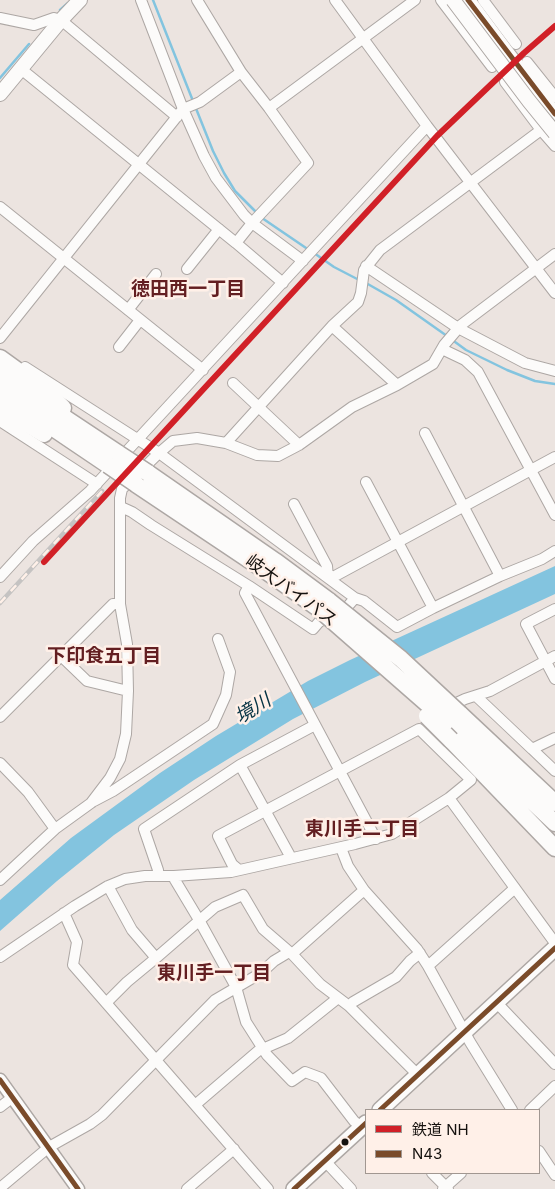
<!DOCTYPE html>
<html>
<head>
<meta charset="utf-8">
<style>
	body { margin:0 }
	#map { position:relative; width:555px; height:1189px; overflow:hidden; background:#ece4e0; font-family:Inter,"Noto Sans JP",sans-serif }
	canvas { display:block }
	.legend { position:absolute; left:365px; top:1109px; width:175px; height:65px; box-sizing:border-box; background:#fff0e8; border:1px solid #a19791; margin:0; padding:6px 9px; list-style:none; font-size:15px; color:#15110e }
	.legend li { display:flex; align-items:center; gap:10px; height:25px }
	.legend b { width:25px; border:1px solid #a19791 }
</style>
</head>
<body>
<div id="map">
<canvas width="555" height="1189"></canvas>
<ul class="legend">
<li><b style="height:6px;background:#d12027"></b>鉄道 NH</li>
<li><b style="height:6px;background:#7a4b2a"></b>N43</li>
</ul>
</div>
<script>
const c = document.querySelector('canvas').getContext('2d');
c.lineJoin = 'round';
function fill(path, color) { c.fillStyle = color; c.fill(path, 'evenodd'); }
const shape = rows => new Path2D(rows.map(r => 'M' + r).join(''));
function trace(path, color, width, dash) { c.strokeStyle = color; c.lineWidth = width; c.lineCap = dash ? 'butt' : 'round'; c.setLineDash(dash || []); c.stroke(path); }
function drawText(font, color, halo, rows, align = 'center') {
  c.font = font + ' Inter,"Noto Sans JP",sans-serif'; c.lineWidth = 5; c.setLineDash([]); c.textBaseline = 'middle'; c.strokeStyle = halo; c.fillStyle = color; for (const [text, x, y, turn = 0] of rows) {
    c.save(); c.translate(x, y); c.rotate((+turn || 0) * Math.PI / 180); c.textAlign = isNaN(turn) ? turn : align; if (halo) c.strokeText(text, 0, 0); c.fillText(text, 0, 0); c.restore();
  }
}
fill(shape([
	[555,566,555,594,365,682,293,719,194,780,114,835,57,881,0,931,0,900,71,838,160,773,216,736,308,681,350,660]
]), '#83c4df');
trace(shape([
	[153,0,193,101],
	[60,10,68,3],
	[0,78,29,44],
	[195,106,213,151,224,173,235,191,258,214],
	[262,218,309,250],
	[314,253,334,267,361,281],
	[366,283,396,300,447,336],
	[451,339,466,350,507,370,535,381,555,384]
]), '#83c4df', 2.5);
const minor = shape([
	[141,0,183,109,204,156,216,178,244,215,252,223,303,261],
	[197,0,241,72,269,108,308,163,252,223,236,243],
	[335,0,427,126,555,293],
	[441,0,492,67],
	[483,0,516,44],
	[0,18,34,25,54,18,61,20,177,117],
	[527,62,555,97],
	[21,69,236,243,283,283],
	[505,82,541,130,555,146],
	[269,108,415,0],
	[0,207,203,370],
	[366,266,458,328,525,363,555,371],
	[187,269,219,229],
	[128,310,156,274],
	[332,326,397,385],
	[0,338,183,109,200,102,241,72],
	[119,347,140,320],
	[442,349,465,360,478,372,555,515],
	[25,367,159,453,355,598,364,601,397,627,433,608,366,482],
	[233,383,299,445],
	[0,421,97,484],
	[425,433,500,576],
	[226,443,332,326,358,302,361,293,364,270,380,250,553,121],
	[294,504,327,566,328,577,335,576,555,457],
	[121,507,132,512,151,525,249,586,313,629,319,622,348,606,355,598],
	[0,577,33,541,90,491,427,126],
	[249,586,245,593,376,839],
	[433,608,500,576,542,559,555,551],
	[555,609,526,624,555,679],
	[61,656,87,681,128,691],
	[476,696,532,749,555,738],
	[448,707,465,699,490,691,555,656],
	[0,717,113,604,120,604],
	[532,749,555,771],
	[0,763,28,792,55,829],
	[240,765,315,725],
	[449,798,555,943],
	[94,801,113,791,213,724,226,695,230,672,218,639],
	[341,848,348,866,364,890,417,949,428,966,470,1042,512,1110],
	[238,869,232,864,218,836,419,729],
	[158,876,158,870,144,829,240,765,289,854,289,859],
	[174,876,175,880,199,920,236,987,246,1022,267,1055,292,1081,305,1072,321,1078,354,1121,361,1127],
	[0,880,55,829,91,803,110,778,120,759,126,734,128,691,127,644,120,604,120,498,122,489,159,453,173,441,197,438,226,443,257,455,278,456,299,445,352,407,397,385,433,364,444,345,461,325,555,254],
	[64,913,77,942,73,965,195,1105,258,1051,288,1038,338,998],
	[292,954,364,890],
	[0,957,75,906,108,886,125,879,145,876,174,876,231,872,355,844,392,834,449,798,471,780,419,729],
	[156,958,215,907,243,895,263,929,292,954,320,984,349,1006,418,1075],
	[428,966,515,888],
	[496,1002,555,1064],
	[106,1003,127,982,156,958,132,930,108,886],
	[349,1006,353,1002,396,977,410,961,420,953],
	[195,1105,268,1189],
	[0,1107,13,1097],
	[530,1110,555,1086],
	[539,1151,555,1175],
	[325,1161,351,1189],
	[432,1173,448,1189],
	[0,1188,49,1147,90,1124,102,1115,215,1000,261,973,274,961,289,952],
	[187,1189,234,1149],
	[443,1189,461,1173]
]);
const tertiary = shape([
	[0,1080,78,1189]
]);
const secondary = shape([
	[468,0,505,50,555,114],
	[0,94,61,20,80,0]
]);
const primary = shape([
	[380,1110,555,948],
	[294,1189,366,1123]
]);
const trunk = shape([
	[0,358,47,392,63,408],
	[0,375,119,454],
	[0,392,108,465],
	[0,408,44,434],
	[148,473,275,561,329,601],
	[136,484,266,571,318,608],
	[460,714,555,803],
	[447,721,555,823],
	[451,740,555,848]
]);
trace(minor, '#ada7a4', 12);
trace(tertiary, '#ada7a4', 15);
trace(secondary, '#ada7a4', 16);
trace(primary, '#ada7a4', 18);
trace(trunk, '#ada7a4', 19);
trace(minor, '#fcfbfa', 10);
trace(tertiary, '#fcfbfa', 12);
trace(secondary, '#fcfbfa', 14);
trace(primary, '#fcfbfa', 15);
trace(trunk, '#fcfbfa', 16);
const rail = shape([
	[0,603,102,491]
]);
trace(rail, '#c5c3c2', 4.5);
trace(rail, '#fff0e8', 2.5, [8]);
const secondaryBridge = shape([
	[453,0,529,101,555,133]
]);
const trunkBridge = shape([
	[119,454,148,473],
	[108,465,136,484],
	[329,601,401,659,460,714],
	[318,608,447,721],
	[427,716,451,740]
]);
trace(secondaryBridge, '#ada7a4', 16, []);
trace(trunkBridge, '#ada7a4', 19, []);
trace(secondaryBridge, '#fcfbfa', 14);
trace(trunkBridge, '#fcfbfa', 16);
trace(shape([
	[468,0,555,114],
	[0,1080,78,1189],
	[380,1110,555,948],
	[294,1189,366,1123]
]), '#7a4b2a', 5);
trace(shape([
	[44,562,437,136,524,53,555,26]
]), '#d12027', 6);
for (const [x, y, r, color] of [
	[345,1142,4.5,"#15110e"]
]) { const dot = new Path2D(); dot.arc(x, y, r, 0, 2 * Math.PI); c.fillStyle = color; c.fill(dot); trace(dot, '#fff0e8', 2); }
drawText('18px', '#15110e', '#fff0e8', [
	["岐大バイパス",291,591,36]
]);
drawText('bold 19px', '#631e21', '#fff0e8', [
	["徳田西一丁目",188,289],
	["下印食五丁目",104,656],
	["東川手二丁目",362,829],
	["東川手一丁目",214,973]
]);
drawText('italic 19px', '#053243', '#fff0e8', [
	["境川",253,709,-32]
]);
</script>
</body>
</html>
